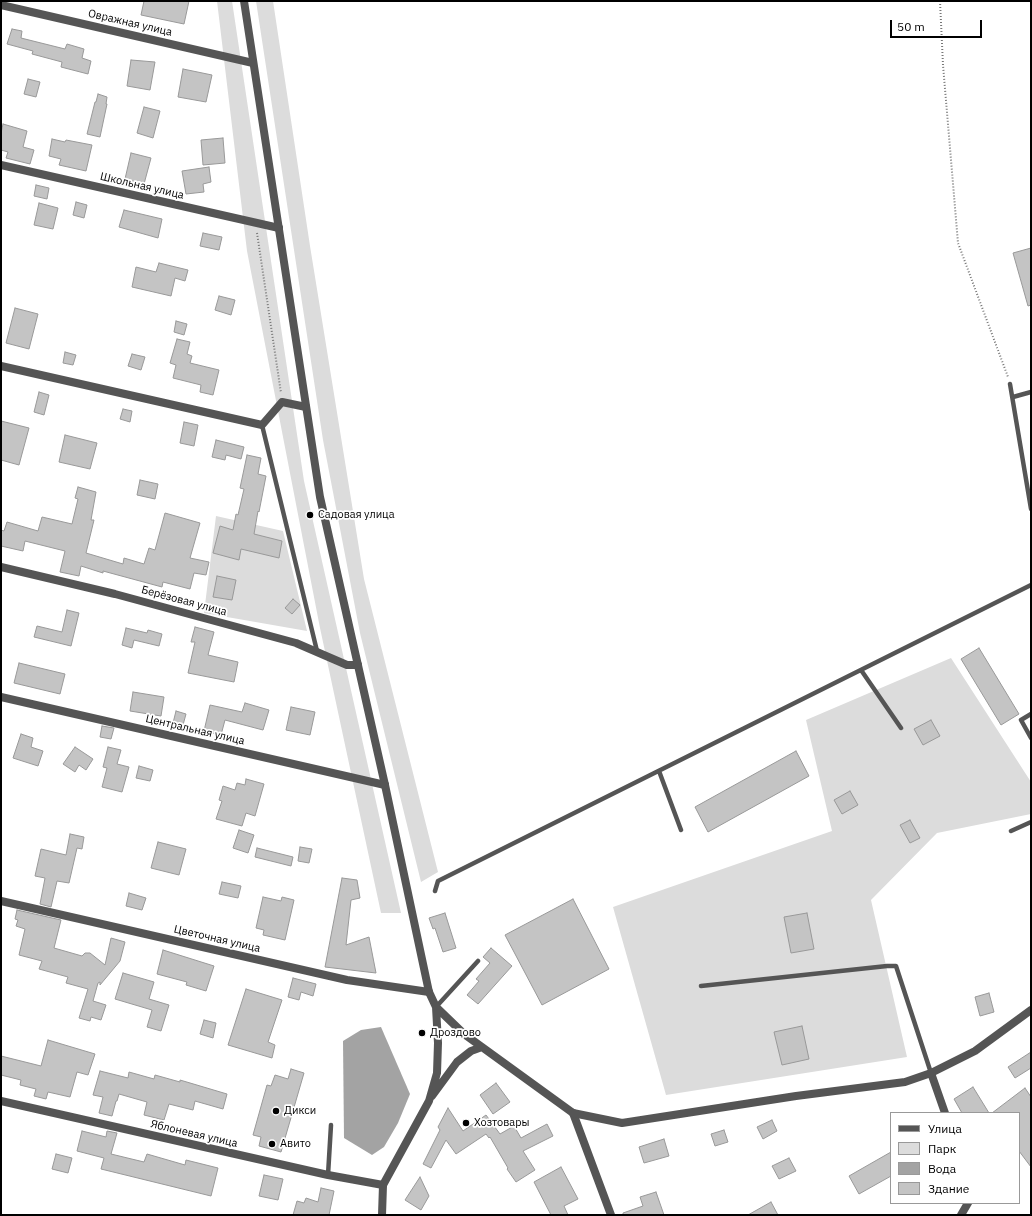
<!DOCTYPE html>
<html>
<head>
<meta charset="utf-8">
<style>
	body { margin:0 }
	#map { position:relative; width:1032px; height:1216px; overflow:hidden; background:#fff; font-family:"IBM Plex Sans",sans-serif }
	canvas { display:block }
	.frame { position:absolute; inset:0; border:2px solid #000; pointer-events:none }
	.legend { position:absolute; left:890px; top:1112px; width:130px; height:92px; box-sizing:border-box; background:#fff; border:1px solid #999; margin:0; padding:5px 7px; list-style:none; font-size:12px; color:#000 }
	.legend li { display:flex; align-items:center; gap:8px; height:20px }
	.legend b { width:20px; border:1px solid #999 }
	.scale { position:absolute; left:890px; top:20px; width:92px; height:18px; box-sizing:border-box; border:2px solid #000; border-top:0; padding-left:5px; font-size:12px; line-height:14px; white-space:nowrap; color:#000; -webkit-text-stroke:3px #fff; paint-order:stroke }
</style>
</head>
<body>
<div id="map">
<canvas width="1032" height="1216"></canvas>
<div class="frame"></div>
<ul class="legend">
<li><b style="height:5px;background:#555"></b>Улица</li>
<li><b style="height:11px;background:#dcdcdc"></b>Парк</li>
<li><b style="height:11px;background:#a3a3a3"></b>Вода</li>
<li><b style="height:11px;background:#c4c4c4"></b>Здание</li>
</ul>
<div class="scale">50 m</div>
</div>
<script>
const c = document.querySelector('canvas').getContext('2d');
c.lineJoin = 'round';
function fill(path, color) { c.fillStyle = color; c.fill(path, 'evenodd'); }
const shape = rows => new Path2D(rows.map(r => 'M' + r).join(''));
function trace(path, color, width, dash) { c.strokeStyle = color; c.lineWidth = width; c.lineCap = dash ? 'butt' : 'round'; c.setLineDash(dash || []); c.stroke(path); }
function drawText(font, color, halo, rows, align = 'center') {
  c.font = font + ' "IBM Plex Sans",sans-serif'; c.lineWidth = 3.5; c.setLineDash([]); c.textBaseline = 'middle'; c.strokeStyle = halo; c.fillStyle = color; for (const [text, x, y, turn = 0] of rows) {
    c.save(); c.translate(x, y); c.rotate((+turn || 0) * Math.PI / 180); c.textAlign = isNaN(turn) ? turn : align; if (halo) c.strokeText(text, 0, 0); c.fillText(text, 0, 0); c.restore();
  }
}
fill(shape([
	[217,1,232,1,304,481,401,913,381,913,320,628,247,251],
	[256,1,273,1,310,246,364,579,438,872,421,882,360,633,323,440],
	[216,516,283,531,307,631,204,613],
	[951,658,1031,782,1031,814,937,833,871,900,907,1057,666,1095,613,907,832,831,806,720]
]), '#dcdcdc');
fill(shape([
	[381,1027,410,1094,398,1123,384,1147,372,1155,344,1138,343,1041,361,1030]
]), '#a3a3a3');
const building = shape([
	[144,1,189,1,184,24,141,15,144,1],
	[12,29,22,31,21,38,65,49,67,44,84,49,82,58,91,61,88,74,61,67,62,62,32,54,33,51,7,44,12,29],
	[131,60,155,62,150,90,127,86,131,60],
	[183,69,212,75,206,102,178,97,183,69],
	[28,79,40,82,36,97,24,94,28,79],
	[98,94,107,97,106,104,107,104,100,137,87,134,95,102,96,102,98,94],
	[144,107,160,111,153,138,137,133,144,107],
	[3,124,27,131,23,147,34,150,30,164,6,158,8,152,1,150,1,133,3,124],
	[223,138,225,163,203,165,201,140,223,138],
	[52,139,65,142,66,140,92,145,86,171,59,165,61,159,49,156,52,139],
	[131,153,151,158,144,184,125,179,131,153],
	[209,167,211,182,203,184,204,192,186,194,182,171,209,167],
	[36,185,49,188,47,199,34,196,36,185],
	[76,202,87,205,84,218,73,215,76,202],
	[39,203,58,208,53,229,34,225,39,203],
	[124,210,162,219,158,238,119,227,124,210],
	[203,233,222,237,219,250,200,246,203,233],
	[1031,248,1031,305,1028,306,1013,253,1031,248],
	[159,263,188,270,185,281,175,278,171,296,132,287,136,267,156,272,159,263],
	[219,296,235,300,231,315,215,310,219,296],
	[15,308,38,314,29,349,6,343,15,308],
	[176,321,187,324,184,335,174,332,176,321],
	[177,339,190,342,187,354,192,356,190,363,219,370,213,395,200,392,201,385,173,378,176,365,170,363,177,339],
	[65,352,76,355,73,365,63,363,65,352],
	[132,354,145,357,141,370,128,366,132,354],
	[39,392,49,395,44,415,34,412,39,392],
	[123,409,132,411,130,422,120,419,123,409],
	[1,421,29,428,19,465,1,460,1,421],
	[184,422,198,425,194,446,180,443,184,422],
	[65,435,97,443,90,469,59,462,65,435],
	[216,440,244,447,241,459,226,455,225,460,212,457,216,440],
	[247,455,261,458,258,474,266,476,259,512,258,511,254,534,282,541,279,558,241,549,239,560,213,553,220,526,233,530,236,514,238,515,244,489,240,488,247,455],
	[140,480,158,484,155,499,137,495,140,480],
	[78,487,96,492,91,520,94,520,86,553,123,564,124,558,144,564,149,548,155,550,165,513,200,523,190,558,209,562,206,575,194,573,190,589,163,582,162,587,103,571,103,573,81,566,79,576,60,572,65,551,25,541,23,551,1,546,1,530,4,531,7,522,38,531,42,517,72,524,78,499,75,498,78,487],
	[217,576,236,580,232,600,213,597,217,576],
	[293,599,300,605,292,614,285,608,293,599],
	[67,610,79,613,71,646,34,637,37,626,62,632,67,610],
	[195,627,214,632,208,655,238,662,234,682,188,673,195,642,191,642,195,627],
	[126,628,147,633,148,630,162,634,159,646,134,640,132,648,122,645,126,628],
	[979,648,1019,714,1001,725,961,659,979,648],
	[19,663,65,674,60,694,14,683,19,663],
	[133,692,164,697,161,716,130,711,133,692],
	[245,703,269,710,263,730,225,720,221,735,204,731,210,705,242,712,245,703],
	[291,707,315,712,310,735,286,730,291,707],
	[176,711,186,714,183,725,173,723,176,711],
	[931,720,940,736,923,745,914,729,931,720],
	[102,726,114,728,111,739,100,737,102,726],
	[21,734,33,738,31,747,43,751,38,766,13,758,21,734],
	[75,747,93,759,86,770,79,765,75,772,63,764,75,747],
	[108,747,121,750,117,764,129,767,122,792,102,787,107,768,103,767,108,747],
	[796,751,809,776,708,832,695,807,796,751],
	[139,766,153,770,150,781,136,778,139,766],
	[246,779,264,784,255,816,246,813,242,826,216,819,222,801,219,800,223,786,235,790,237,783,245,785,246,779],
	[850,791,858,805,842,814,834,800,850,791],
	[910,820,920,838,910,843,900,825,910,820],
	[239,830,254,835,248,853,233,848,239,830],
	[70,834,84,837,82,849,77,848,69,883,57,881,51,907,40,904,45,878,35,876,41,849,66,855,70,834],
	[158,842,186,849,179,875,151,868,158,842],
	[300,847,312,849,309,863,298,861,300,847],
	[257,848,293,857,291,866,255,857,257,848],
	[342,878,357,880,360,898,351,900,346,945,369,937,376,973,325,967,342,878],
	[222,882,241,886,238,898,219,894,222,882],
	[129,893,146,898,142,910,126,906,129,893],
	[263,897,281,901,282,897,294,900,285,940,263,935,264,930,256,928,263,897],
	[573,899,609,969,542,1005,505,935,573,899],
	[17,910,61,920,54,948,82,956,85,953,90,953,105,965,111,938,125,942,120,961,100,985,100,982,98,983,93,1001,106,1005,101,1020,91,1017,90,1021,79,1018,88,989,66,983,68,977,39,969,42,961,19,955,25,929,16,926,18,920,15,919,17,910],
	[445,913,456,948,443,952,435,928,433,929,429,918,445,913],
	[807,913,814,949,791,953,784,917,807,913],
	[491,948,512,966,478,1004,467,995,479,981,476,979,490,963,483,957,491,948],
	[163,950,214,966,206,991,186,985,187,982,157,974,163,950],
	[123,973,154,982,149,999,169,1005,161,1031,147,1027,152,1010,115,999,123,973],
	[293,978,316,984,313,996,301,992,299,1000,288,997,293,978],
	[246,989,282,1000,268,1042,275,1045,272,1058,228,1045,246,989],
	[989,993,994,1012,980,1016,975,997,989,993],
	[204,1020,216,1023,213,1038,200,1034,204,1020],
	[802,1026,809,1059,782,1065,774,1032,802,1026],
	[48,1040,95,1054,88,1075,77,1072,70,1097,48,1092,46,1099,34,1096,36,1089,20,1085,21,1080,1,1075,1,1056,41,1066,48,1040],
	[1031,1052,1031,1068,1015,1078,1008,1067,1031,1052],
	[291,1069,304,1073,281,1152,259,1146,261,1137,253,1135,267,1085,271,1086,275,1075,288,1079,291,1069],
	[100,1071,128,1078,129,1072,154,1079,155,1075,180,1082,180,1080,227,1094,223,1109,195,1101,193,1110,169,1104,164,1120,144,1115,147,1102,119,1094,117,1101,116,1101,112,1116,99,1113,103,1097,93,1095,100,1071],
	[496,1083,510,1102,493,1114,480,1095,496,1083],
	[973,1087,989,1113,962,1113,954,1099,973,1087],
	[1025,1088,1031,1097,1031,1167,1019,1151,1019,1113,992,1113,1025,1088],
	[448,1108,463,1131,486,1115,500,1134,514,1126,521,1138,547,1124,553,1136,523,1151,535,1170,516,1182,507,1169,508,1168,490,1137,489,1138,486,1134,456,1154,446,1140,431,1168,423,1164,440,1130,438,1127,448,1108],
	[772,1120,777,1131,763,1139,757,1127,772,1120],
	[724,1130,728,1142,715,1146,711,1134,724,1130],
	[82,1131,106,1137,107,1131,117,1133,111,1154,144,1162,147,1154,185,1165,186,1160,218,1168,211,1196,101,1169,104,1158,77,1151,82,1131],
	[664,1139,669,1156,644,1163,639,1147,664,1139],
	[891,1152,891,1176,859,1194,849,1176,891,1152],
	[56,1154,72,1158,68,1173,52,1169,56,1154],
	[789,1158,796,1171,779,1179,772,1166,789,1158],
	[561,1167,578,1199,564,1206,568,1215,551,1215,534,1182,561,1167],
	[264,1175,283,1179,278,1200,259,1196,264,1175],
	[420,1177,429,1196,421,1210,405,1200,420,1177],
	[321,1188,334,1191,329,1215,293,1215,297,1201,304,1203,306,1198,318,1202,321,1188],
	[656,1192,664,1215,623,1215,623,1213,643,1206,640,1197,656,1192],
	[771,1202,778,1215,748,1215,771,1202]
]);
fill(building, '#c4c4c4');
trace(building, '#999', 1);
trace(shape([
	[940,1,943,65,958,243,1008,377],
	[257,233,281,393]
]), '#777', 2, [1, 2]);
trace(shape([
	[1010,384,1031,509],
	[1013,397,1031,392],
	[262,425,317,651],
	[861,670,901,728],
	[1031,714,1021,720,1031,738],
	[659,771,681,830],
	[1011,831,1031,822],
	[435,891,438,881,1031,585],
	[701,986,887,966,896,966,931,1073],
	[436,1007,478,961],
	[328,1175,331,1125]
]), '#555', 4.5);
trace(shape([
	[1,5,253,63],
	[1,165,279,228],
	[1,366,262,425,282,402,306,407],
	[1,567,115,594,296,643,347,665,358,665],
	[1,697,385,785],
	[1,901,347,980,429,992],
	[931,1073,945,1113],
	[1,1101,328,1175,383,1185],
	[573,1113,611,1215],
	[961,1215,968,1203]
]), '#555', 8);
trace(shape([
	[244,1,320,497,385,785,429,992,436,1007,464,1034,573,1113,622,1123,796,1096,905,1082,931,1073,975,1051,1031,1010],
	[432,1096,457,1062,471,1051,482,1047],
	[382,1215,383,1185,429,1101,437,1073,438,1043,436,1007]
]), '#555', 8);
for (const [x, y, r, color] of [
	[310,515,4,"#000"],
	[422,1033,4,"#000"],
	[276,1111,4,"#000"],
	[466,1123,4,"#000"],
	[272,1144,4,"#000"]
]) { const dot = new Path2D(); dot.arc(x, y, r, 0, 2 * Math.PI); c.fillStyle = color; c.fill(dot); trace(dot, '#fff', 1.5); }
drawText('11px', '#000', '#fff', [
	["Овражная улица",130,23,13],
	["Школьная улица",142,186,13],
	["Берёзовая улица",184,601,15],
	["Центральная улица",195,730,13],
	["Цветочная улица",217,939,13],
	["Яблоневая улица",194,1134,13]
]);
drawText('11px', '#000', '#fff', [
	["Садовая улица",318,515],
	["Дроздово",430,1033],
	["Дикси",284,1111],
	["Хозтовары",474,1123],
	["Авито",280,1144]
], 'left');
</script>
</body>
</html>
